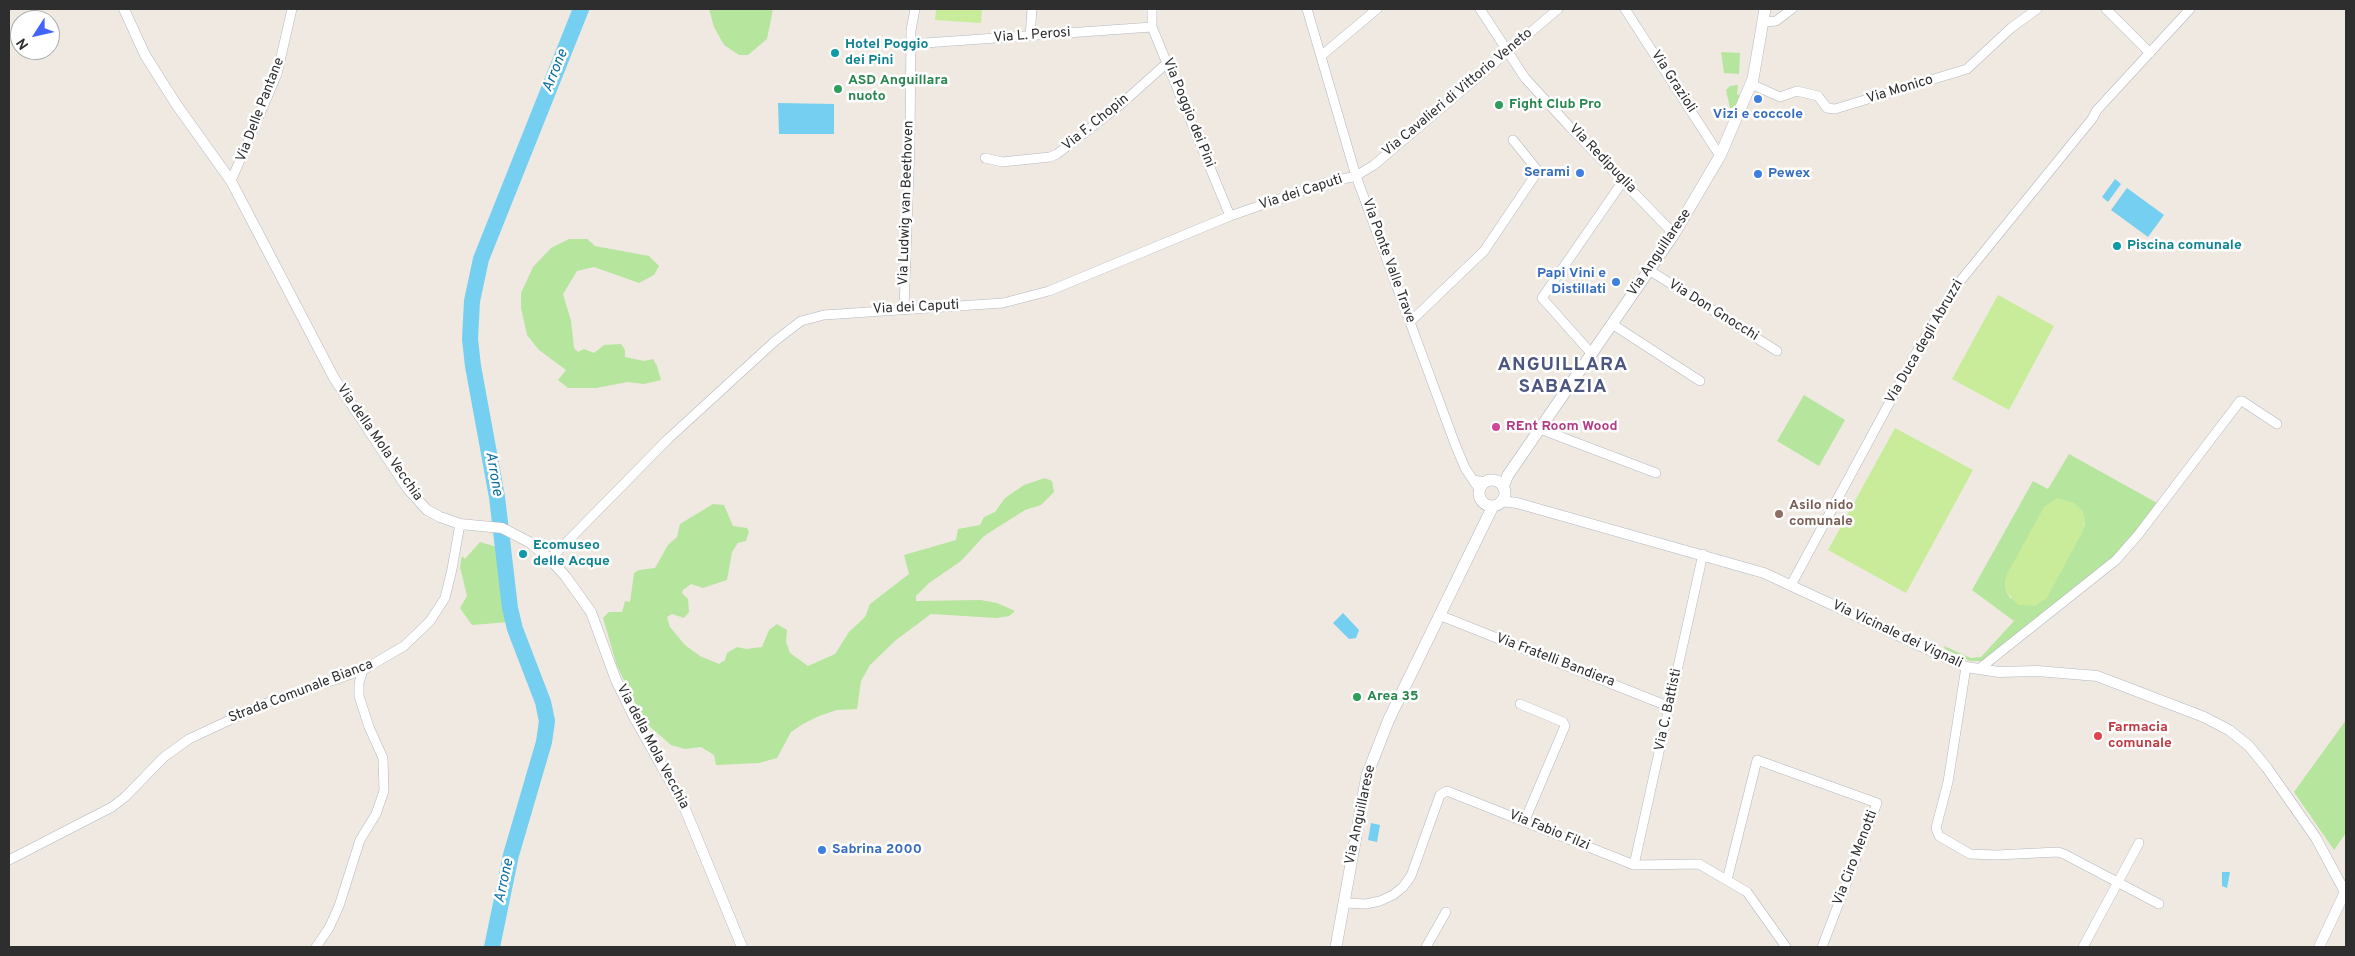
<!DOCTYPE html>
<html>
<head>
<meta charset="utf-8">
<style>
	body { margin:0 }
	#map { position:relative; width:2355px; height:956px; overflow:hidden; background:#efe9e1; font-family:Overpass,sans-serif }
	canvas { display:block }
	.frame { position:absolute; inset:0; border:10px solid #2e2e2e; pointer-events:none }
	.north { position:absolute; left:10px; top:10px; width:50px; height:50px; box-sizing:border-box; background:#fff; border:1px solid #ababab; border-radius:50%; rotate:235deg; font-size:14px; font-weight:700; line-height:20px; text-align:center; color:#2e2e2e }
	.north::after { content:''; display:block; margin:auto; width:18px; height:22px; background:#4264fb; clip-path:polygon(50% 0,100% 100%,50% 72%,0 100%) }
</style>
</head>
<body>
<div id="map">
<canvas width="2355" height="956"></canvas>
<div class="frame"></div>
<div class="north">N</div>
</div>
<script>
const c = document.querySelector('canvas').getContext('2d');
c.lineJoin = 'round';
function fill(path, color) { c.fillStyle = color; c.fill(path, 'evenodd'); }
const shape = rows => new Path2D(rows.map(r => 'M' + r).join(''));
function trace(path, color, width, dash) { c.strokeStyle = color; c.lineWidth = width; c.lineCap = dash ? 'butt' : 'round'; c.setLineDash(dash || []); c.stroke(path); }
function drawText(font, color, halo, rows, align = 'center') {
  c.font = font + ' Overpass,sans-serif'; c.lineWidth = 5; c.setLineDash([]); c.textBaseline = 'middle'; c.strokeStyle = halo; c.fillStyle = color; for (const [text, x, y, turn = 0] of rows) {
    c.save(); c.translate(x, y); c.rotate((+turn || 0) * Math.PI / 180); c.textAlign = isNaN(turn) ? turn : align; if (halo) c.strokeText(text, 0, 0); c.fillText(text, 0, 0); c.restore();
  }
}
fill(shape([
	[709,9,773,9,767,39,748,55,739,55,724,45,714,27],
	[1721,52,1740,53,1739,74,1724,73],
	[1738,85,1737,94,1742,97,1737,110,1730,108,1726,90,1730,86],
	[569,239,587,239,595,246,649,256,659,266,654,275,639,283,594,267,577,271,563,294,571,321,574,348,578,352,584,349,594,353,604,345,621,344,625,350,625,357,644,361,653,359,657,366,661,380,644,384,628,382,596,388,568,388,558,380,566,370,539,350,527,335,521,308,521,293,533,267,551,248],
	[1804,395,1845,420,1819,466,1777,441],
	[2069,454,2159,504,2110,561,1986,661,1970,661,1945,649,1944,646,1971,658,1981,657,2014,621,1972,590,2033,481,2048,489],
	[2082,510,2085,525,2011,599,2006,591,2005,581],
	[1045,478,1052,481,1054,492,1041,505,1025,510,984,536,961,561,929,583,916,596,916,601,981,600,997,603,1015,611,1009,616,997,618,931,614,896,640,870,665,861,681,857,709,837,710,819,716,803,724,791,732,777,758,759,763,716,765,714,755,701,747,685,749,671,745,648,725,639,711,617,666,603,618,609,612,622,612,625,601,630,602,634,573,639,570,655,568,668,545,677,537,680,524,713,504,724,505,733,526,747,528,749,532,746,541,738,543,732,552,727,580,703,588,691,584,683,590,682,593,688,599,689,612,684,618,672,614,667,617,670,627,685,645,700,656,719,664,725,660,727,653,737,647,746,649,762,647,769,630,777,624,787,630,786,642,790,653,808,666,835,654,849,632,865,617,870,604,909,574,904,555,956,540,958,529,980,525,984,517,995,512,1005,498,1024,485],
	[480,542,497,547,509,622,472,625,460,608,467,596,460,567,462,556,465,559],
	[2346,720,2346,833,2334,850,2294,792]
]), '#b6e59e');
fill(shape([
	[936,9,982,9,981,23,935,20],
	[1998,295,2054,326,2009,410,1952,379],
	[1895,428,1973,470,1906,593,1828,550],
	[2057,498,2074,503,2082,510,2085,518,2083,531,2047,598,2035,606,2018,605,2006,591,2005,581,2007,574,2044,507]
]), '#c9ec9a');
fill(shape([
	[778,103,834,104,834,134,779,134],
	[2115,179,2121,184,2108,202,2102,197],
	[2127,188,2164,215,2148,237,2111,210],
	[1343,613,1359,630,1356,638,1349,639,1333,623],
	[1371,823,1380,825,1377,842,1368,840],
	[2222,872,2230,872,2227,888,2222,886]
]), '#75cff0');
trace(shape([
	[492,947,511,855,544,742,547,721,543,702,515,629,510,608,497,497,473,366,470,339,472,301,481,259,581,9]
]), '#75cff0', 16);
const minor = shape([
	[1152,9,1152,27,1230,216],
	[1307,9,1356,176,1455,444,1465,468,1479,489],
	[1480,9,1525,78,1570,127,1674,234],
	[1625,9,1720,156],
	[2106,9,2150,53],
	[1763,22,1776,21,1792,9],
	[1030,36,1032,9],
	[911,44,1152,27],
	[1321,56,1377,9],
	[1751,84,1780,97,1797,91,1818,96,1827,108,1835,109,1967,69,2011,28,2037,9],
	[985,158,1002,162,1050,157,1057,154,1120,105,1167,63],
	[231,181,277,74,292,9],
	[1649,270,1777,351],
	[904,309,910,143,911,30,915,9],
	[1410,322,1484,251,1538,171,1513,140],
	[1612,324,1700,381],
	[1591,353,1542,298,1623,181],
	[1540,429,1656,473],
	[1473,480,1485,482],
	[550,559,668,439,775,341,801,321,824,315,1003,303,1049,291,1230,216,1325,183,1356,176,1374,165,1558,9],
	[1791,585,1919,348,1953,290,2092,119,2097,110,2190,9],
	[1439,615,1670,707],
	[1966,667,1948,782,1936,828,1939,836,1970,854,1996,855,2058,852,2064,854,2159,904],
	[1979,669,2116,560,2138,535,2240,401,2242,401,2277,424],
	[1520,704,1563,722,1565,726,1525,820],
	[9,860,112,807,125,797,164,757,189,739,264,704,363,670,404,646,430,621,445,598,452,569,460,524],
	[1634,865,1703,554],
	[1727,880,1757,760,1877,803,1822,947],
	[1345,903,1366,904,1380,901,1393,895,1403,887,1411,876,1440,795,1447,791,1634,865,1699,864,1747,892,1786,947],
	[316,947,329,928,339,906,360,840,376,814,384,791,383,758,369,727,359,696,359,683,363,670],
	[1426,947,1446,912],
	[2083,947,2139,843]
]);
const tertiary = shape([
	[124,9,145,55,176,104,231,181,334,378,408,489,427,510,440,517,460,524,502,528,529,542,550,559,566,577,591,612,616,680,633,715,683,804,742,947],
	[1501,501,1517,503,1764,573,1966,667,1999,672,2037,671,2097,676,2204,717,2229,730,2249,746,2267,768,2316,838,2346,894],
	[2319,947,2345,892]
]);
const secondary = shape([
	'1479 493a13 13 0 1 1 26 0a13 13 0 1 1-26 0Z',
	[1503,487,1508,475,1674,234,1720,156,1753,79,1765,9],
	[1336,947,1367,775,1389,719,1493,506]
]);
trace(minor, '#b4b7c1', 10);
trace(tertiary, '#b4b7c1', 11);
trace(secondary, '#b4b7c1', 12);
trace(minor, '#fff', 9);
trace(tertiary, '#fff', 10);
trace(secondary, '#fff', 11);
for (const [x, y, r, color] of [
	[835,53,5,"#0f9aa8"],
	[838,89,5,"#2e9e5b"],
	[1758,99,5,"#3f7fe0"],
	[1499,105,5,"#2e9e5b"],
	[1580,173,5,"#3f7fe0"],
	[1758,174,5,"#3f7fe0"],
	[2117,246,5,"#0f9aa8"],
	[1616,282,5,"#3f7fe0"],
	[1496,427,5,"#d1479c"],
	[1779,514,5,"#8d6e63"],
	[523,554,5,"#0f9aa8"],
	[1357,697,5,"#2e9e5b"],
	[2098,736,5,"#e0444e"],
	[822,850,5,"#3f7fe0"]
]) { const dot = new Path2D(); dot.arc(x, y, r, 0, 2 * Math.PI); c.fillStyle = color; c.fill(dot); trace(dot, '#fff', 2); }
drawText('14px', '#2e2e2e', '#fff', [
	["Via L. Perosi",1032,36,-4],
	["Via Grazioli",1673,82,57],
	["Via Monico",1900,90,-17],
	["Via Cavalieri di Vittorio Veneto",1458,93,-40],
	["Via Delle Pantane",261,110,-69],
	["Via Poggio dei Pini",1188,113,68],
	["Via F. Chopin",1096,123,-39],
	["Via Redipuglia",1602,159,46],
	["Via dei Caputi",1301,193,-18],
	["Via Ludwig van Beethoven",907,203,-88],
	["Via Anguillarese",1660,253,-56],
	["Via Ponte Valle Trave",1388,261,70],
	["Via dei Caputi",916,308,-3],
	["Via Don Gnocchi",1713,311,32],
	["Via Duca degli Abruzzi",1925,342,-60],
	["Via della Mola Vecchia",379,443,55],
	["Via Vicinale dei Vignali",1897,635,25],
	["Via Fratelli Bandiera",1555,661,21],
	["Strada Comunale Bianca",301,692,-21],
	["Via C. Battisti",1669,710,-78],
	["Via della Mola Vecchia",652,747,62],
	["Via Anguillarese",1361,815,-78],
	["Via Fabio Filzi",1549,831,22],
	["Via Ciro Menotti",1856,858,-69]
]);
drawText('bold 14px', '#0d838f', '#fff', [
	["Hotel Poggio",845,45],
	["dei Pini",845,61],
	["Piscina comunale",2127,246],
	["Ecomuseo",533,546],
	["delle Acque",533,562]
], 'left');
drawText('bold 14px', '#27864d', '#fff', [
	["ASD Anguillara",848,81],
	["nuoto",848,97],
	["Fight Club Pro",1509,105],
	["Area 35",1367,697]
], 'left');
drawText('bold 14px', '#366cbe', '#fff', [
	["Vizi e coccole",1758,115,"center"],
	["Serami",1570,173],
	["Pewex",1768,174,"left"],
	["Papi Vini e",1606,274],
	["Distillati",1606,290],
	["Sabrina 2000",832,850,"left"]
], 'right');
drawText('bold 14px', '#b23c85', '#fff', [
	["REnt Room Wood",1506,427]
], 'left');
drawText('bold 14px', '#785e54', '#fff', [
	["Asilo nido",1789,506],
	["comunale",1789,522]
], 'left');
drawText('bold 14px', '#be3a42', '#fff', [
	["Farmacia",2108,728],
	["comunale",2108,744]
], 'left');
drawText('italic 15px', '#0d6fa3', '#fff', [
	["Arrone",556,71,-68],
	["Arrone",493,474,80],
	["Arrone",505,881,-78]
]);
c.letterSpacing = '1px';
drawText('bold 19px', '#4d5680', '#fff', [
	["ANGUILLARA",1563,366],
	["SABAZIA",1563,388]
]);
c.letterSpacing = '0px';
</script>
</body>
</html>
